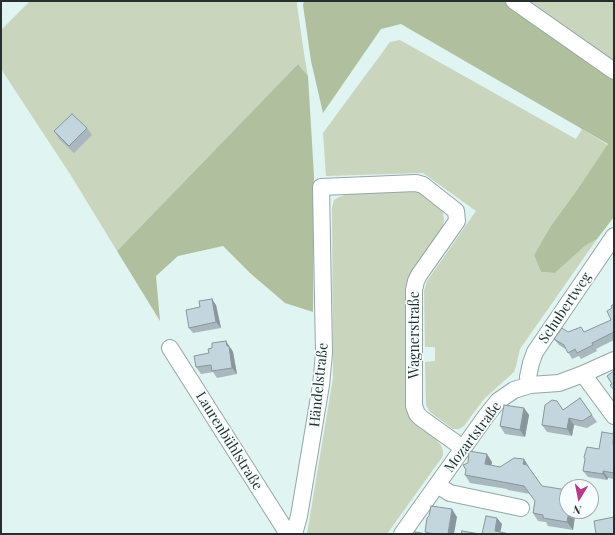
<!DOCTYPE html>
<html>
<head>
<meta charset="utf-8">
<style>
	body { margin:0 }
	#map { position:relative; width:615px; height:535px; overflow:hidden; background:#e0f4f2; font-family:"Playfair Display",serif }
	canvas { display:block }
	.frame { position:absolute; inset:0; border:2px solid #272f2e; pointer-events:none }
	.north { position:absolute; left:559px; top:479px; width:40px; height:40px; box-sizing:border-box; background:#f6fefe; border:1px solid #a3abab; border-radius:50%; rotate:190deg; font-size:11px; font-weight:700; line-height:16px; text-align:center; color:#272f2e }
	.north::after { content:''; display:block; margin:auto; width:14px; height:18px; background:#b73a88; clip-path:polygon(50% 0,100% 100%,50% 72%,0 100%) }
</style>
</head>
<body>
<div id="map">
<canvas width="615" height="535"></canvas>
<div class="frame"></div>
<div class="north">N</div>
</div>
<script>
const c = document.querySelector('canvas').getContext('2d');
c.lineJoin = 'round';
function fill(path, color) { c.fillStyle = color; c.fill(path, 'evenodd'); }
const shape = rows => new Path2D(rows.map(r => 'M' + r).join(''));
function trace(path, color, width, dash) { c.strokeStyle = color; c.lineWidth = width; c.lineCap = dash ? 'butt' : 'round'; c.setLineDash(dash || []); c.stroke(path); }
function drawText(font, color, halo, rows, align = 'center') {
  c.font = font + ' "Playfair Display",serif'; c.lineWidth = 3.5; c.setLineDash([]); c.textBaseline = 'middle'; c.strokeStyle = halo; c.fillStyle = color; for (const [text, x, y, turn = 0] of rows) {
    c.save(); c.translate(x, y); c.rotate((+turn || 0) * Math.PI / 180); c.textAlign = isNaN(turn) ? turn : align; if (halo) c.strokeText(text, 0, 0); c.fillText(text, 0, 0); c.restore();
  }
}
fill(shape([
	[30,1,297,1,297,5,305,60,308,76,298,64,117,251,70,174,1,69,1,30],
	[520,1,614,1,614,66],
	[400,40,576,139,582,129,608,145,577,190,550,227,534,255,541,272,555,273,585,246,597,239,520,349,516,366,514,372,484,399,464,426,459,429,453,429,430,412,426,405,425,362,435,361,435,347,425,347,424,291,427,281,476,211,423,173,326,176,323,133,390,42],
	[348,190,417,190,439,205,443,213,444,220,443,227,440,233,410,276,406,291,408,412,439,439,437,441,441,445,443,451,443,456,387,534,307,534,333,378,332,207,334,200,339,197,348,194]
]), '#cad5be');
fill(shape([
	[304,1,507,1,614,78,614,217,597,239,585,246,555,273,541,272,534,255,550,227,577,190,608,144,582,129,401,24,381,29,323,113,311,61,303,5],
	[298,64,308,76,314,176,313,312,285,303,250,273,223,246,178,256,156,276,160,321,117,251]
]), '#b0c09e');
const minor = shape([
	[514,1,614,71],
	[170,348,288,534],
	[583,374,614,416],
	[530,385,528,377,531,363,535,352,614,236],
	[437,485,450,493,521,508],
	[294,534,299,516,321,385,324,353,321,187,416,183,423,185,456,211,457,221,419,275,416,281,414,290,414,406,417,414,421,418,463,448],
	[402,534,486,416,498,401,514,390,530,385,559,383,583,374,614,360]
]);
trace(minor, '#94a7a6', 18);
trace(minor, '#fff', 16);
fill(shape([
	[87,128,92,135,74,153,59,139,54,131],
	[614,304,614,340,596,349,597,351,581,359,579,356,572,359,567,350,559,345,554,339,568,332,585,332,611,320,612,308],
	[216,305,221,328,193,333,189,328,200,307],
	[231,348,233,352,237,374,217,378,213,372,201,374,196,367,209,353],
	[580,398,597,422,587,428,574,425,572,436,547,432,542,425],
	[524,408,529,415,525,437,505,434,500,426],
	[614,434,614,479,608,478,607,480,588,477,583,471,599,449],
	[492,462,491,465,500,467,529,467,529,468,542,486,567,511,580,511,579,516,575,516,573,530,548,526,546,522,538,521,533,513,535,501,530,494,508,490,507,489,470,483,465,475]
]), '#a9b8be');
fill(shape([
	[212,299,216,305,221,328,216,322],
	[226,341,233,352,237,374,232,368],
	[524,408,529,415,525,437,520,430],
	[569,418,574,425,572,436,567,429],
	[487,454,492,462,490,472,485,464],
	[524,459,529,467,528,472,523,464],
	[603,471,608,478,607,480,603,474],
	[452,509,457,517,454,534,448,534],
	[569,511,572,511,575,516,573,530,567,522],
	[575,511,580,511,579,516],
	[497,518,502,524,500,534,495,531]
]), '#89969b');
const building = shape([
	[72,114,87,128,69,146,54,131,72,114],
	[212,299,216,322,189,328,186,310,200,307,199,301,212,299],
	[614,304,614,332,592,343,593,345,577,353,575,349,568,353,564,345,554,339,562,328,568,332,581,327,584,332,611,320,607,311,612,308,611,306,614,304],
	[226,341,227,346,229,346,232,368,212,371,211,365,196,367,194,356,209,353,208,349,212,348,212,343,226,341],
	[614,371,614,390,610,385,612,384,607,376,614,371],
	[580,398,592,415,582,421,569,418,567,429,542,425,545,405,552,400,557,401,563,410,580,398],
	[504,405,524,408,520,430,500,426,504,405],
	[602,432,614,434,613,444,614,445,614,473,603,471,603,474,583,471,585,459,584,457,587,447,599,449,602,432],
	[469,451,487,454,485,464,500,467,514,458,524,459,523,464,527,465,542,486,567,490,567,511,569,511,567,522,543,518,543,515,533,513,535,501,524,486,503,482,465,475,466,470,463,465,468,463,469,451],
	[431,506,452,509,448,534,434,534,425,532,427,518,429,516,431,506],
	[486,516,497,518,495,531,510,534,482,534,486,516],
	[614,517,614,534,596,534,594,521,614,517],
	[462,531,480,534,461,534,462,531],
	[415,532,427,534,415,534,415,532]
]);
fill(building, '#c4d6dd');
trace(building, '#89969b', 1);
drawText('14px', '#272f2e', '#f6fefe', [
	["Schubertweg",565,308,-56],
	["Wagnerstraße",415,335,-90],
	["Händelstraße",319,385,-84],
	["Mozartstraße",473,437,-53],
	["Laurenbühlstraße",229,441,58]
]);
</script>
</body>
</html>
